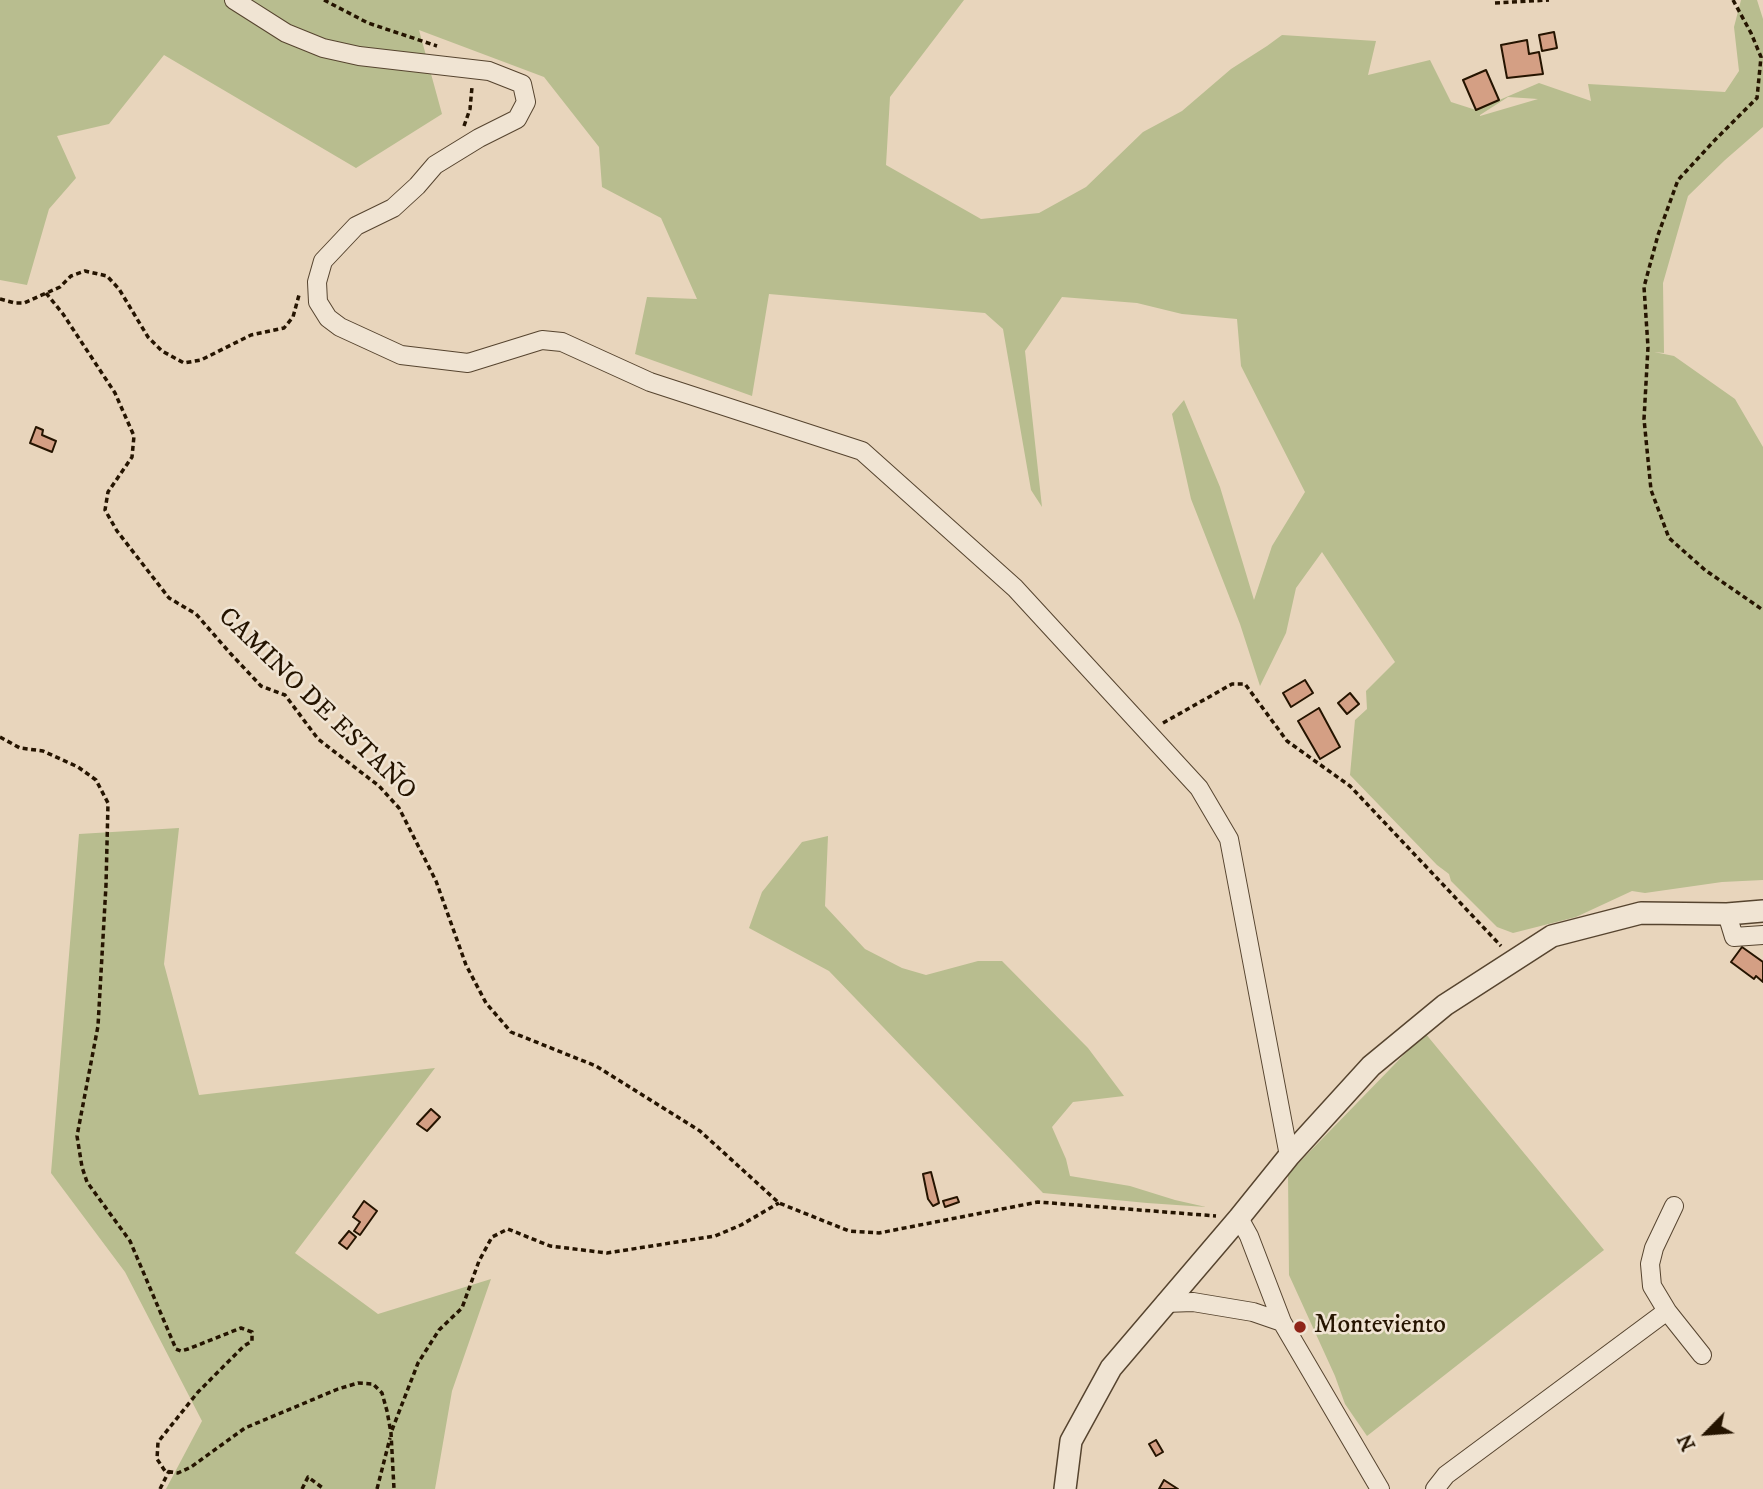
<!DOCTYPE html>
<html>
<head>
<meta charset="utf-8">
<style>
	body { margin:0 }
	#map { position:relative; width:1763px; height:1489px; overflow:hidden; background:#e8d5bc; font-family:"IM FELL DW Pica",serif }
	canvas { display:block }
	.north { position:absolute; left:1672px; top:1398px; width:70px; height:70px; -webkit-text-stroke:5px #f0e4d3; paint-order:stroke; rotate:245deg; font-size:19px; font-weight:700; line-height:28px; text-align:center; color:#251400 }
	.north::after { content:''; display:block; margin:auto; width:24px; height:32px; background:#251400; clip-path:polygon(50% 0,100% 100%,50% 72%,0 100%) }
</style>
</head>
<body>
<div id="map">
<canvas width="1763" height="1489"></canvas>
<div class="north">N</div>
</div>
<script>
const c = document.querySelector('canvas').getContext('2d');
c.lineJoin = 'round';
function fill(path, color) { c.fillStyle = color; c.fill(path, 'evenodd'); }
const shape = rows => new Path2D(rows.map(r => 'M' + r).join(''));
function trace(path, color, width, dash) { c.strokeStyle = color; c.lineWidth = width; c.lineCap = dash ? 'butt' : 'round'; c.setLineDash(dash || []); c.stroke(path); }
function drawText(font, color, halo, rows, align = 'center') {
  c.font = font + ' "IM FELL DW Pica",serif'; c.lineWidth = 5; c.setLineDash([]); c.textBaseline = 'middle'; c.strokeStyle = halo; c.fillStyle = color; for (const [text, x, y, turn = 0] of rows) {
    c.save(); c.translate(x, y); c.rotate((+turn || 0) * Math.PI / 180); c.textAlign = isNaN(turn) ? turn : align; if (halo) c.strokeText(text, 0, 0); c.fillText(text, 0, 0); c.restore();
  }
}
fill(shape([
	[0,0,964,0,890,97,886,165,981,219,1039,213,1086,187,1143,132,1182,111,1231,69,1267,46,1282,35,1376,41,1368,75,1430,60,1451,102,1476,110,1539,83,1591,101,1588,84,1725,92,1739,71,1734,27,1741,0,1757,0,1763,19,1763,127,1725,160,1688,196,1663,283,1664,353,1654,352,1674,356,1735,399,1763,447,1763,880,1722,882,1645,893,1632,891,1576,917,1513,933,1497,927,1451,881,1449,874,1437,865,1350,775,1355,720,1367,709,1366,691,1395,662,1322,552,1296,588,1286,633,1260,686,1240,624,1191,499,1172,414,1184,400,1220,487,1254,600,1272,546,1305,492,1241,366,1237,319,1182,314,1137,303,1062,297,1025,351,1042,507,1031,490,1003,329,985,313,769,294,752,396,635,354,647,297,697,299,661,218,602,187,599,147,544,77,419,30,442,114,356,168,164,55,109,124,57,136,76,178,49,209,27,285,0,280],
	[1508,97,1538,99,1480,116,1480,115],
	[179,828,164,964,199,1095,435,1068,295,1253,378,1314,491,1279,452,1391,435,1489,166,1489,202,1421,125,1272,51,1173,79,834],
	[828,836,825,906,865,949,902,968,926,975,978,961,1002,961,1088,1048,1124,1096,1073,1102,1052,1127,1066,1159,1070,1176,1130,1186,1175,1200,1206,1207,1147,1203,1043,1193,829,971,749,928,762,892,802,842],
	[1425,1033,1604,1250,1367,1436,1345,1404,1335,1376,1289,1275,1288,1174]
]), '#b8bd8f');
const building = shape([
	[1554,32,1557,48,1542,51,1539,35,1554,32],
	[1527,40,1529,54,1539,52,1543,74,1507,78,1501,45,1527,40],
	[1486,70,1499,100,1476,110,1463,80,1486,70],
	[36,427,43,430,42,435,56,441,52,452,30,443,36,427],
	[1305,680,1313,693,1291,707,1283,693,1305,680],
	[1350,693,1359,704,1347,714,1338,703,1350,693],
	[1319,708,1340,747,1320,759,1298,721,1319,708],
	[1742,947,1763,962,1763,982,1756,976,1754,979,1731,962,1742,947],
	[431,1109,440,1117,427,1131,417,1124,431,1109],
	[931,1172,939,1203,933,1206,928,1199,923,1174,931,1172],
	[957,1197,959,1202,945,1207,943,1201,957,1197],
	[364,1201,377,1211,360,1235,354,1231,360,1222,353,1217,364,1201],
	[349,1231,356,1237,347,1249,339,1243,349,1231],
	[1156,1440,1163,1452,1156,1456,1149,1444,1156,1440],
	[1164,1480,1178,1489,1159,1489,1164,1480]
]);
fill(building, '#d49f84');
trace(building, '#251400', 2);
const minor = shape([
	[234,0,286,33,323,48,359,56,489,71,522,84,526,102,517,119,479,138,435,165,417,186,393,208,356,226,323,261,317,282,318,302,328,318,340,327,401,355,468,363,542,340,562,342,650,382,862,451,1015,588,1199,788,1229,839,1289,1156],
	[1727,914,1734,937,1763,935],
	[1239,1218,1249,1236,1282,1322,1380,1489],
	[1165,1303,1193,1302,1253,1312,1282,1322],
	[1667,1311,1652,1286,1650,1264,1654,1248,1674,1206],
	[1435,1489,1446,1475,1667,1311,1702,1355]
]);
const tertiary = shape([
	[1065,1489,1071,1441,1111,1368,1239,1218,1289,1156,1371,1066,1445,1005,1552,936,1641,913,1727,914,1763,911]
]);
trace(minor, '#56442f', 20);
trace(tertiary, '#56442f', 24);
trace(shape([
	[324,0,368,23,437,46],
	[1733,0,1751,33,1761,57,1757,98,1714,141,1678,180,1658,235,1644,287,1648,347,1644,419,1651,490,1669,538,1705,570,1763,610],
	[1495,3,1549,0],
	[464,126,470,109,472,87],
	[46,293,63,314,115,393,134,436,132,457,108,492,105,510,117,531,169,598,196,614,230,653,261,686,285,695,318,739,379,786,399,808,436,881,466,965,486,1003,511,1032,596,1066,700,1131,779,1203,849,1231,879,1233,1038,1202,1216,1216],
	[0,299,15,303,24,303,60,287,71,276,85,271,107,276,119,289,148,337,162,351,184,363,201,360,251,335,284,328,293,317,299,295],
	[1163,723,1232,684,1245,684,1287,741,1350,786,1501,946],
	[0,737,20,748,43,751,78,767,96,780,108,803,106,885,98,1026,77,1136,82,1167,87,1182,130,1241,176,1349,181,1351,188,1349,241,1328,252,1332,252,1341,244,1346,198,1392,158,1442,157,1459,165,1471,178,1473,191,1467,245,1428,338,1389,358,1383,373,1384,382,1393,387,1411,391,1433,394,1489],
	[392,1430,418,1363,439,1330,462,1308,479,1261,492,1237,508,1229,550,1246,607,1253,715,1236,741,1225,779,1203],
	[160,1489,169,1471],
	[302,1489,308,1477,324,1489],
	[377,1489,390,1438]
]), '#251400', 3.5, [5, 3.5]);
trace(minor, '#f0e4d3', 18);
trace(tertiary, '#f0e4d3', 21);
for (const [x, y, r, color] of [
	[1300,1327,7,"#8f2418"]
]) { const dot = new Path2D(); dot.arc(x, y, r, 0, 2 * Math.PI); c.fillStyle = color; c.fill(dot); trace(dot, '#f0e4d3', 2.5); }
drawText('26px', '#251400', '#f0e4d3', [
	["CAMINO DE ESTAÑO",316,705,44]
]);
drawText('26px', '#251400', '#f0e4d3', [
	["Monteviento",1314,1327]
], 'left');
</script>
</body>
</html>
